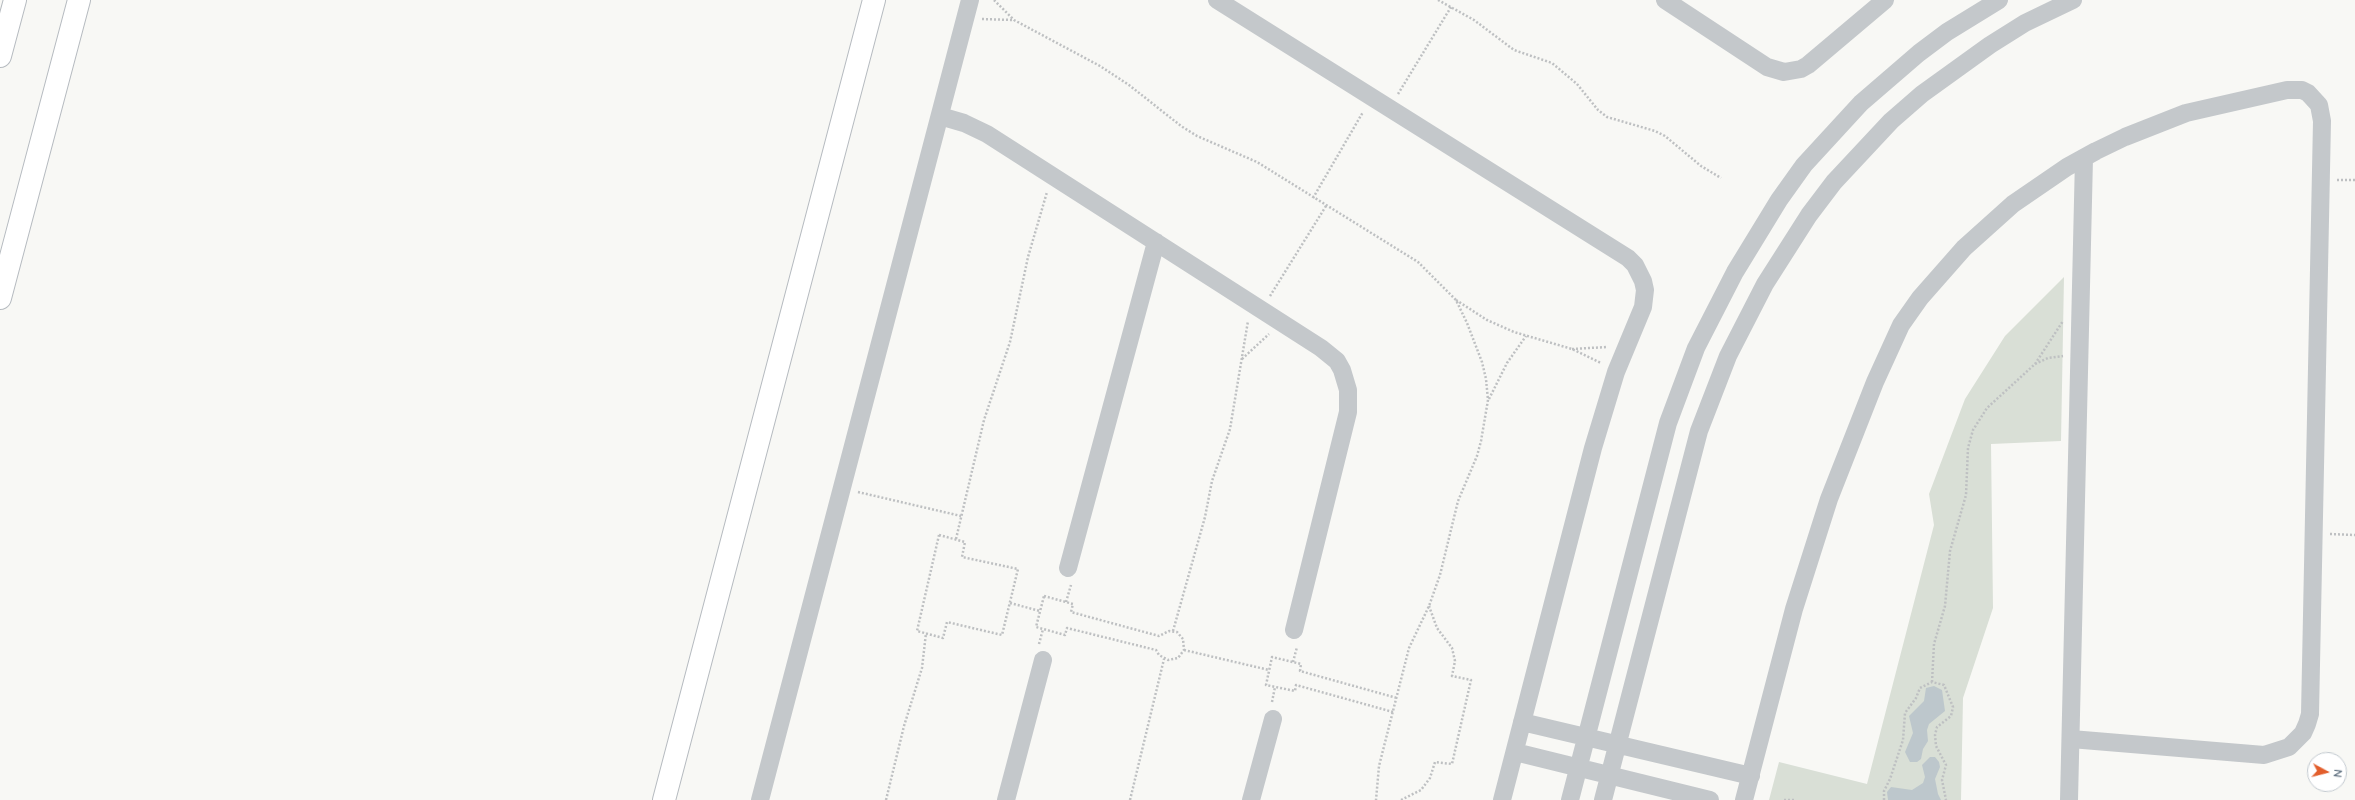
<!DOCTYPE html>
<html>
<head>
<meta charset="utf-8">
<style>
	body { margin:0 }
	#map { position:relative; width:2355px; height:800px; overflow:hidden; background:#f8f8f5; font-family:Quicksand,sans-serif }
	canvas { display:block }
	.north { position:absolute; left:2307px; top:752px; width:40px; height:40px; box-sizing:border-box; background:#fff; border:1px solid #c2c9cf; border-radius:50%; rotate:97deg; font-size:11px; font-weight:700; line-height:16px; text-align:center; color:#677786 }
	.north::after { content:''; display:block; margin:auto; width:14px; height:18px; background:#e25e2c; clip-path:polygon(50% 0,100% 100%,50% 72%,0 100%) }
</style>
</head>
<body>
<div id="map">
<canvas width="2355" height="800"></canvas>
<div class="north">N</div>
</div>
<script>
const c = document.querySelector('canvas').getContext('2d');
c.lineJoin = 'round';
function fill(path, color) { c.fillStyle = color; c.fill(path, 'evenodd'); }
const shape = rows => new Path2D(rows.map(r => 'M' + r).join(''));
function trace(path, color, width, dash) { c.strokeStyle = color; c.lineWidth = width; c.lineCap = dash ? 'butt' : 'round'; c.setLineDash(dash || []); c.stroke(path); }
fill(shape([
	[2064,277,2061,441,1991,444,1993,608,1963,698,1961,800,1769,800,1779,762,1867,784,1934,525,1929,494,1965,399,2005,336]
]), '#d9dfd6');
fill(shape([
	[1934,686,1942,690,1945,711,1929,724,1927,730,1928,741,1923,749,1921,759,1917,762,1910,762,1905,752,1913,733,1909,716,1924,701,1926,688],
	[1930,757,1935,757,1939,762,1940,767,1935,779,1938,794,1941,800,1888,800,1887,792,1891,787,1912,790,1923,783,1925,777,1922,765]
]), '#bdc7cc');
const secondary = shape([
	[0,56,15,0],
	[0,298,79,0],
	[664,800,874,0]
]);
trace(secondary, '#b6bbc0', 24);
trace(shape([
	[994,0,1014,20,1100,66,1129,85,1181,126,1197,136,1257,162,1418,262,1456,300,1467,323,1482,362,1486,379,1488,400,1481,441,1477,456,1458,501,1440,575,1429,606,1409,648,1379,766,1376,800],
	[1438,0,1474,20,1514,50,1552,63,1577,84,1598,110,1607,117,1655,131,1665,136,1701,166,1721,178],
	[982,19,1013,20],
	[1398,94,1451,7],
	[2337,180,2355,180],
	[1313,198,1363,112],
	[1270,296,1326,206],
	[1456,300,1487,320,1514,332,1572,349,1601,363],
	[1572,349,1607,347],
	[1242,359,1269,334],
	[2035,364,2063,321],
	[1489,399,1507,363,1526,336],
	[858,492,961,516],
	[2330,534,2355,535],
	[939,535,965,542,962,557,1018,569,1002,635,947,622,943,638,917,631,939,535],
	[956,539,984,420,1010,342,1028,257,1047,192],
	[1044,596,1073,604,1071,612,1159,636,1169,631,1177,632,1183,639,1184,650,1178,658,1168,660,1159,655,1156,650,1067,628,1065,635,1036,627,1044,596],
	[1066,602,1071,585],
	[1010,603,1040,611],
	[1173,631,1205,517,1212,481,1230,429,1248,321],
	[1039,644,1043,629],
	[1184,650,1269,670],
	[1293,662,1297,647],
	[1932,682,1934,644,1945,606,1950,551,1966,495,1968,448,1973,430,1987,408,2035,364,2048,358,2063,356],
	[1272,702,1275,687],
	[1393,712,1296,685,1295,691,1266,685,1272,657,1301,664,1300,671,1397,698],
	[886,800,904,726,922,668,926,633],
	[1130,800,1164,659],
	[1401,800,1421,790,1430,778,1435,762,1452,764,1471,680,1452,676,1455,661,1452,648,1437,628,1429,606],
	[1784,800,1796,800],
	[1884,800,1884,791,1890,779,1903,740,1905,713,1916,698,1920,688,1932,682,1944,685,1953,707,1951,716,1937,727,1935,735,1936,746,1946,765,1942,780,1946,800]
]), '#bec0c2', 2.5, [2, 2]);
trace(shape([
	[1217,0,1628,258,1635,265,1643,281,1645,290,1643,307,1616,372,1593,448,1502,800],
	[1665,0,1767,67,1784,72,1801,69,1808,65,1885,0],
	[940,116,964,123,987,134,1321,348,1337,361,1342,370,1348,390,1348,412,1294,630],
	[1068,568,1156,242],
	[1522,722,1751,776],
	[1515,752,1710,800],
	[760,800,970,0],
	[1006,800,1043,660],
	[1251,800,1273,719],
	[1570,800,1668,423,1696,348,1735,272,1779,200,1804,165,1861,103,1919,53,1947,32,1999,0],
	[1603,800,1699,431,1728,356,1765,284,1809,215,1834,182,1891,121,1922,94,1990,45,2025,23,2073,0],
	[1744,800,1794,609,1829,499,1875,382,1901,325,1920,298,1964,248,2013,204,2067,167,2096,151,2125,137,2186,113,2287,90,2302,90,2308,93,2319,105,2322,121,2310,714,2307,724,2303,733,2289,747,2264,755,2071,739],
	[2069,800,2084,158]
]), '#c4c8cb', 18);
trace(secondary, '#fff', 22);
</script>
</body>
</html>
